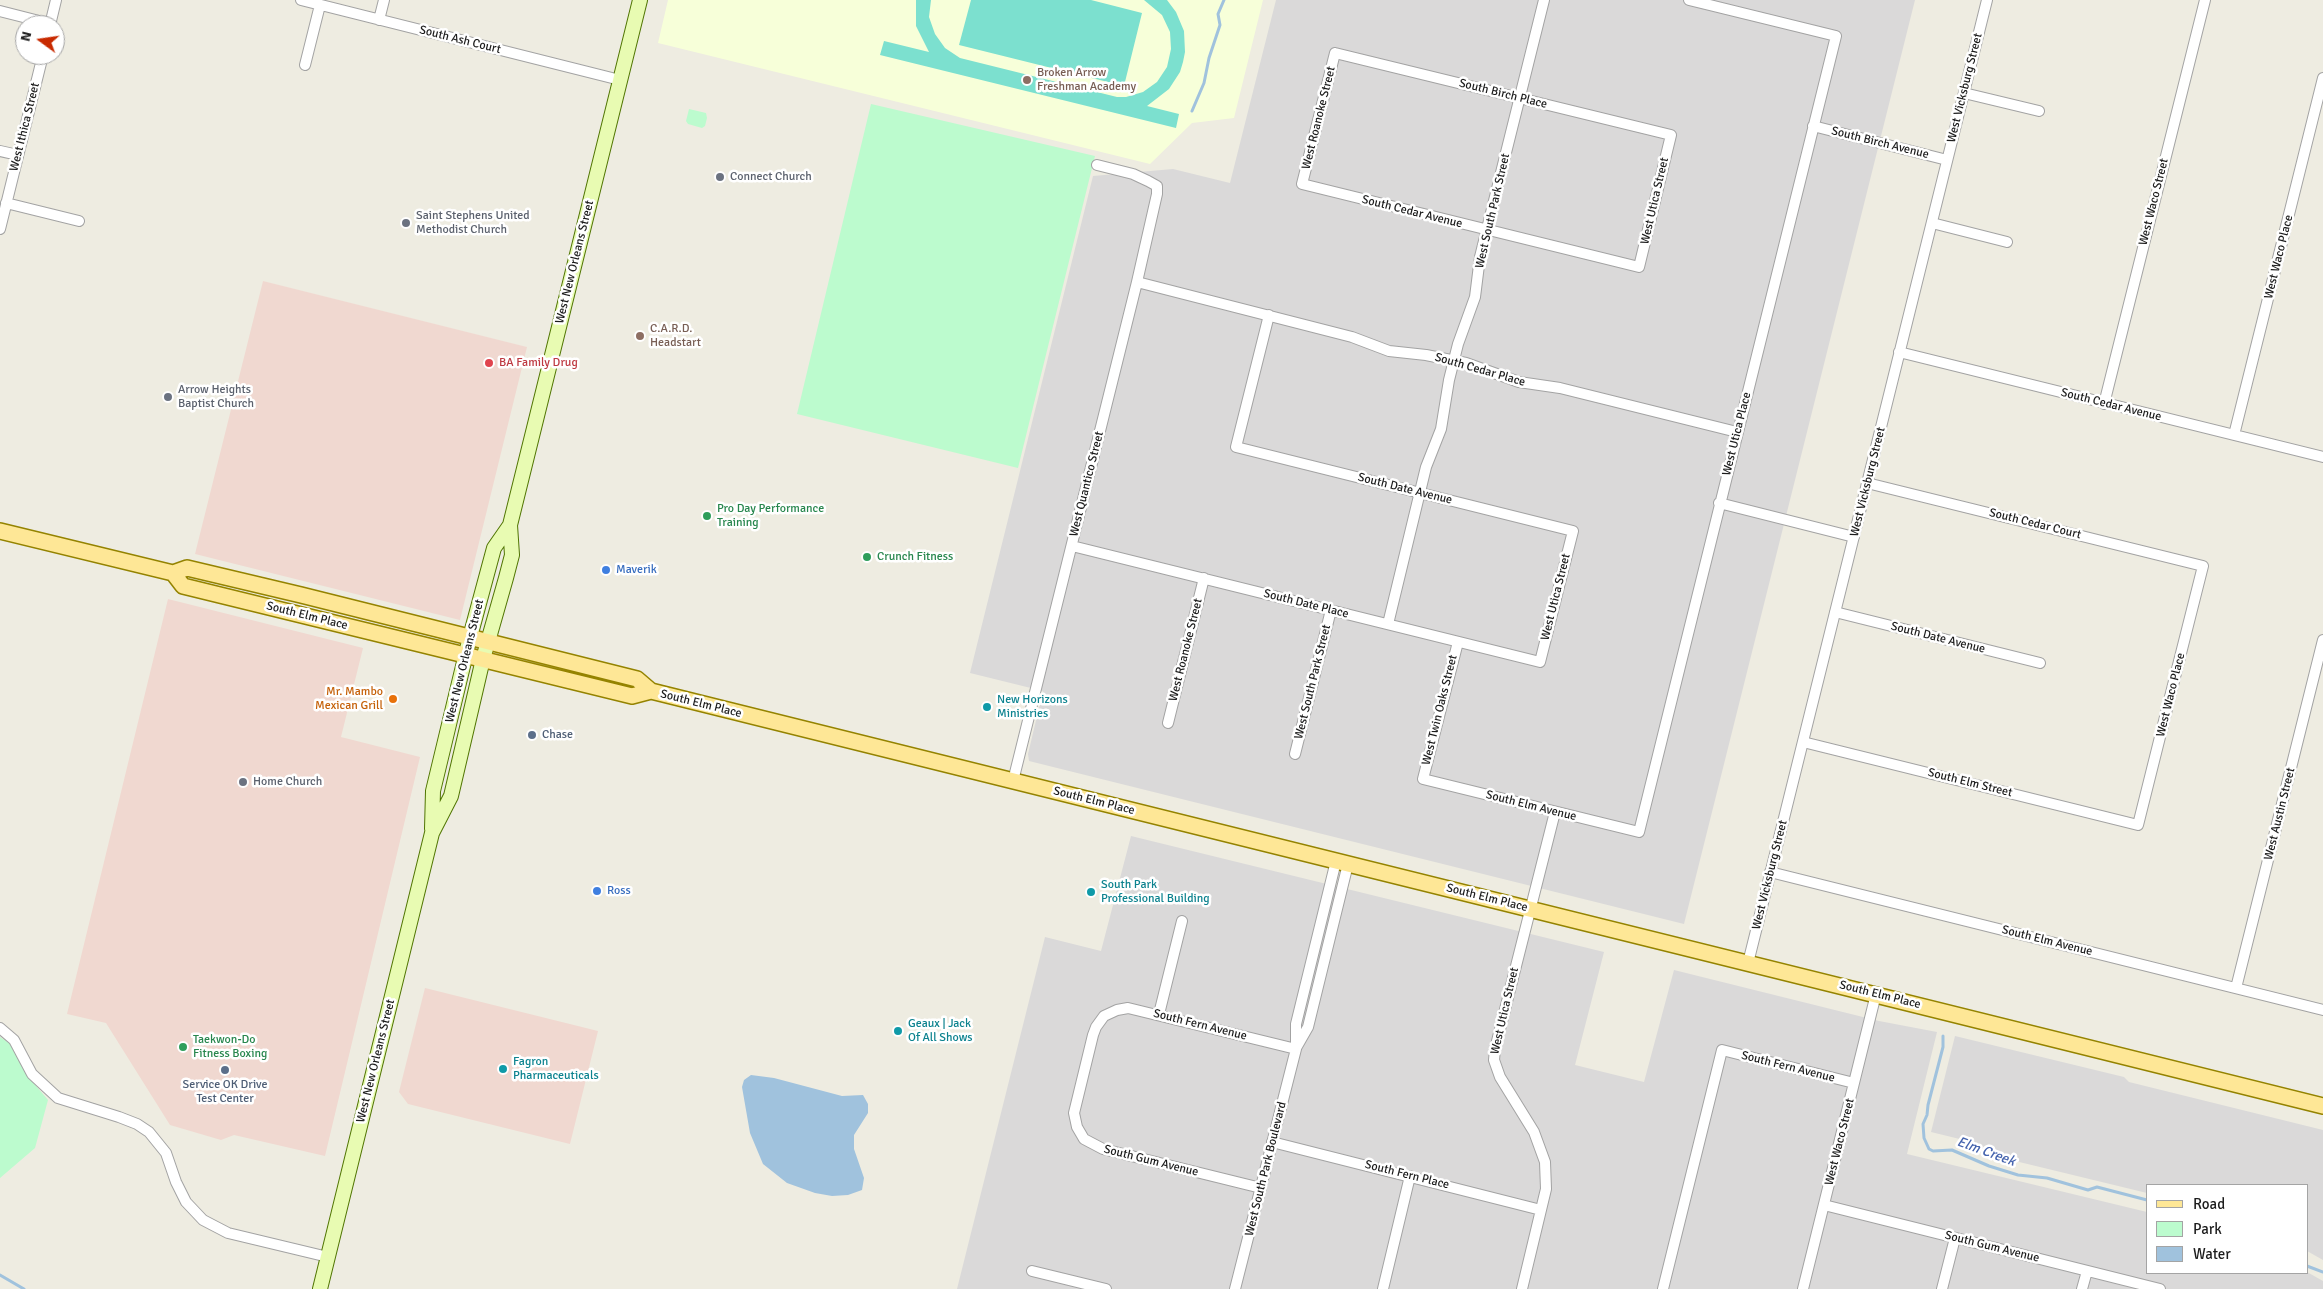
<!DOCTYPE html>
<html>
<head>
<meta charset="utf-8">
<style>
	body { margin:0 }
	#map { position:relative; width:2323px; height:1289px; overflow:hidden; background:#eeece1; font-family:Signika,sans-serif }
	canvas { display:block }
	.legend { position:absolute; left:2146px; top:1184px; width:162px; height:90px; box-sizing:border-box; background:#fff; border:1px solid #a4a4a4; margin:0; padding:6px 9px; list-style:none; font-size:15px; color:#1c1c1c }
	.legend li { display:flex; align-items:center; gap:10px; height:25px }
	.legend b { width:25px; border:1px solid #a4a4a4 }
	.north { position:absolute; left:15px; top:15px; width:50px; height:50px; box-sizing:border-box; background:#fff; border:1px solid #a4a4a4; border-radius:50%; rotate:284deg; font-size:14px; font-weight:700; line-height:20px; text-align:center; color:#1c1c1c }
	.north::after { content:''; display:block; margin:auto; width:18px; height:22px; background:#c82a00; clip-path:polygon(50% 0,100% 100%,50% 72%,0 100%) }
</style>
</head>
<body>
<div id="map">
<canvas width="2323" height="1289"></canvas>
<ul class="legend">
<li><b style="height:6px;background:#fee796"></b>Road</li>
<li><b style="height:14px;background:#bcfbce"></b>Park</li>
<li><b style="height:14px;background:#a0c2dd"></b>Water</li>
</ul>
<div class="north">N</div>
</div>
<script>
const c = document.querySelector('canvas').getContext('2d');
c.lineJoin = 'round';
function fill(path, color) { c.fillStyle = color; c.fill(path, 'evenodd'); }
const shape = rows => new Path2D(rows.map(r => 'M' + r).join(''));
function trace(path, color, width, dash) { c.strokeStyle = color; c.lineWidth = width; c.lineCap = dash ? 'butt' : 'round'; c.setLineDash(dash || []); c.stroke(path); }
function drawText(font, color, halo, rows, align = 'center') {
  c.font = font + ' Signika,sans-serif'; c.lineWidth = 5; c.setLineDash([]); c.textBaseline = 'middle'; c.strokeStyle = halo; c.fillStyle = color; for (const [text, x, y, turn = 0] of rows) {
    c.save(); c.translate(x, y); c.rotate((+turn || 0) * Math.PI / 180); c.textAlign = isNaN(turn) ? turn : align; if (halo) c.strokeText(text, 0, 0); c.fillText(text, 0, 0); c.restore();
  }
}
fill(shape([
	[1276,0,1915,0,1684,924,1029,761,1028,754,1043,691,970,673,1093,176,1173,169,1230,183],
	[1131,836,1604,952,1575,1065,1644,1082,1674,970,1879,1021,1937,1032,1907,1154,2147,1212,2147,1273,2307,1272,2323,1281,2323,1289,957,1289,1045,937,1101,951],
	[1955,1036,2124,1077,2129,1082,2323,1130,2323,1260,2307,1251,2307,1185,2147,1185,2147,1193,1974,1151,1976,1143,1931,1132]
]), '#dad9d9');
fill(shape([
	[263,281,527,347,460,620,195,554],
	[168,599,363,648,341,737,420,757,325,1156,234,1135,221,1140,170,1125,106,1023,67,1014],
	[425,988,598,1031,570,1144,408,1104,399,1092]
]), '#f0d8d0');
fill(shape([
	[668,0,1263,0,1234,118,1192,123,1150,164,658,43]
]), '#f7ffd9');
fill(shape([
	[871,104,1095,156,1018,468,797,414],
	[689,109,706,113,707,118,705,126,702,128,688,124,686,121],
	[0,1037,12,1045,31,1080,48,1100,35,1148,0,1178]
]), '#bcfbce');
fill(shape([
	[916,0,931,0,929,17,935,34,945,48,960,58,1117,97,1126,97,1143,92,1157,82,1167,67,1171,49,1170,32,1162,15,1144,0,1167,0,1176,12,1184,31,1185,52,1183,62,1180,72,1169,89,1147,106,1179,114,1176,128,880,55,884,41,929,52,916,26],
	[971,0,1091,0,1142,13,1124,86,959,45]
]), '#7ce0cf');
fill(shape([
	[751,1075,774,1078,842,1096,863,1095,868,1104,868,1113,854,1135,854,1149,864,1178,862,1190,848,1195,832,1196,815,1193,787,1183,763,1164,750,1133,742,1087,744,1080]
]), '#a0c2dd');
trace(shape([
	[1192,111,1204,83,1209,58,1220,25,1218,14,1224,0],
	[1943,1036,1943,1047,1928,1105,1927,1115,1923,1124,1924,1138,1929,1149,1933,1151,1952,1150,1989,1166,2018,1175,2047,1178,2088,1190,2097,1187,2147,1200],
	[2307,1266,2323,1272],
	[0,1275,24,1289]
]), '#a0c2dd', 3);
const minor = shape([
	[301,0,620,80],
	[0,11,51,24],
	[379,20,384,0],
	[50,25,56,0],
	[1335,53,1671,135,1639,267,1302,184,1335,53],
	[305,65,320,5],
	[1964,93,2039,111],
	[1813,126,1947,160],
	[0,151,18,155],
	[6,203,79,221],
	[1932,223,2007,242],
	[0,229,43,55],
	[1137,282,1352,337,1389,351,1426,355,1466,363,1519,382,1560,388,1737,432],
	[1899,352,2323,457],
	[2104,404,2205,0],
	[2234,435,2323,78],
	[1719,503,1854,537],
	[1072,546,1540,662,1573,531,1236,447,1269,315],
	[1835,612,2040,663],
	[1388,624,1426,467,1441,429,1449,380,1458,344,1475,297,1480,257,1544,0],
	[1458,642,1423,779,1639,832,1836,36,1689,0],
	[1168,723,1204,578],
	[1803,742,2138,825,2172,689,2203,566,1867,483],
	[1295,754,1331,610],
	[1013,781,1137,282,1157,194,1157,186,1148,181,1133,174,1097,165],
	[1770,872,2323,1010],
	[1748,963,1987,0],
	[2236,988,2323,640],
	[1159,1014,1182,921],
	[0,1028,14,1040,32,1074,58,1098,119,1117,137,1124,149,1132,166,1153,176,1182,186,1202,203,1220,228,1233,328,1257],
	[1296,1048,1308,1027,1348,864],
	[1272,1142,1541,1210],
	[1261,1188,1103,1149,1084,1139,1077,1127,1074,1113,1093,1035,1096,1027,1104,1016,1117,1010,1128,1008,1296,1049],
	[1824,1205,2160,1289],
	[1032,1271,1106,1289],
	[1235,1289,1296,1049,1296,1024,1336,861],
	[1383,1289,1410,1176],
	[1522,1289,1546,1189,1545,1162,1534,1132,1500,1077,1494,1060,1495,1049,1555,812],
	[1663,1289,1722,1050,1854,1083],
	[1803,1289,1876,994],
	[1942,1289,1955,1238],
	[2082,1289,2087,1271]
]);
const secondary = shape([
	[432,829,433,791,470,637,494,548,510,525],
	[320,1289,432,833,451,796,483,659,506,578,512,555,510,525,640,0]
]);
const primary = shape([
	[0,531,173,573,187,568,301,595,637,679,651,691],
	[173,573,183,586,632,696,651,691,2323,1106]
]);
trace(minor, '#a3a3a3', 12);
trace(secondary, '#507502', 16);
trace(primary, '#948300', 18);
trace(minor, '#fff', 10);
trace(secondary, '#e8fbb2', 14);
trace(primary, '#fee796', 15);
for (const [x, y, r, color] of [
	[1027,80,5,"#8d6e63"],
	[720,177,5,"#6b7280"],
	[406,223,5,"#6b7280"],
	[640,336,5,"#8d6e63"],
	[489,363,5,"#e0444e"],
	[168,397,5,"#6b7280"],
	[707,516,5,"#2e9e5b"],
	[867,557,5,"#2e9e5b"],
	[606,570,5,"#3f7fe0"],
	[393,699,5,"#e8710a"],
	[987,707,5,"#0f9aa8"],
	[532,735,5,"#5c6f8a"],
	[243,782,5,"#6b7280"],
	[597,891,5,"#3f7fe0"],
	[1091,892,5,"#0f9aa8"],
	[898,1031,5,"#0f9aa8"],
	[183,1047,5,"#2e9e5b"],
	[503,1069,5,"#0f9aa8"],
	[225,1070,5,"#5c6f8a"]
]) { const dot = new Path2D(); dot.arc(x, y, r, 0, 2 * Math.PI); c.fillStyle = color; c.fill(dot); trace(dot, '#fff', 2); }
drawText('12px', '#1c1c1c', '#fff', [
	["South Ash Court",460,40,14],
	["West Vicksburg Street",1965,88,-76],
	["South Birch Place",1503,94,14],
	["West Roanoke Street",1319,118,-76],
	["West Ithica Street",25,127,-76],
	["South Birch Avenue",1880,143,14],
	["West Utica Street",1655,201,-77],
	["West Waco Street",2154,202,-76],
	["West South Park Street",1493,211,-77],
	["South Cedar Avenue",1412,212,14],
	["West Waco Place",2279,257,-76],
	["West New Orleans Street",575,262,-76],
	["South Cedar Place",1480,370,16],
	["South Cedar Avenue",2111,405,14],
	["West Utica Place",1737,434,-76],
	["West Vicksburg Street",1868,482,-76],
	["West Quantico Street",1087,484,-76],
	["South Date Avenue",1405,489,14],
	["South Cedar Court",2035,524,14],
	["West Utica Street",1556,597,-76],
	["South Date Place",1306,604,14],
	["South Elm Place",307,616,14],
	["South Date Avenue",1938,638,14],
	["West Roanoke Street",1186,650,-76],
	["West New Orleans Street",465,661,-76],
	["West South Park Street",1313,682,-76],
	["West Waco Place",2171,695,-76],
	["South Elm Place",701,704,14],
	["West Twin Oaks Street",1440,710,-76],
	["South Elm Street",1970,783,14],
	["South Elm Place",1094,801,14],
	["South Elm Avenue",1531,806,14],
	["West Austin Street",2280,814,-76],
	["West Vicksburg Street",1770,875,-76],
	["South Elm Place",1487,898,14],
	["South Elm Avenue",2047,941,14],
	["South Elm Place",1880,995,14],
	["West Utica Street",1505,1011,-77],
	["South Fern Avenue",1200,1025,14],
	["West New Orleans Street",376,1061,-76],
	["South Fern Avenue",1788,1067,14],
	["West Waco Street",1840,1142,-76],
	["South Gum Avenue",1151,1161,14],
	["West South Park Boulevard",1266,1169,-76],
	["South Fern Place",1407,1175,14],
	["South Gum Avenue",1992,1247,14]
]);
drawText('12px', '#785e54', '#fff', [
	["Broken Arrow",1037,73],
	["Freshman Academy",1037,87],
	["C.A.R.D.",650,329],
	["Headstart",650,343]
], 'left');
drawText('12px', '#5b616d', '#fff', [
	["Connect Church",730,177],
	["Saint Stephens United",416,216],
	["Methodist Church",416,230],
	["Arrow Heights",178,390],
	["Baptist Church",178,404],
	["Home Church",253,782]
], 'left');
drawText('12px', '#be3a42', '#fff', [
	["BA Family Drug",499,363]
], 'left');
drawText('12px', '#27864d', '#fff', [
	["Pro Day Performance",717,509],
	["Training",717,523],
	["Crunch Fitness",877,557],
	["Taekwon-Do",193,1040],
	["Fitness Boxing",193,1054]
], 'left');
drawText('12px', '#366cbe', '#fff', [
	["Maverik",616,570],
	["Ross",607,891]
], 'left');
drawText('12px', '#c56008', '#fff', [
	["Mr. Mambo",383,692],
	["Mexican Grill",383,706]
], 'right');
drawText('12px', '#0d838f', '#fff', [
	["New Horizons",997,700],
	["Ministries",997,714],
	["South Park",1101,885],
	["Professional Building",1101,899],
	["Geaux | Jack",908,1024],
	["Of All Shows",908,1038],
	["Fagron",513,1062],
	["Pharmaceuticals",513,1076]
], 'left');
drawText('12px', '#4e5e75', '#fff', [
	["Chase",542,735],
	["Service OK Drive",225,1085,"center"],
	["Test Center",225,1099,"center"]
], 'left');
drawText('italic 14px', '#4664ae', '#fff', [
	["Elm Creek",1986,1152,20]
]);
</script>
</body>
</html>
